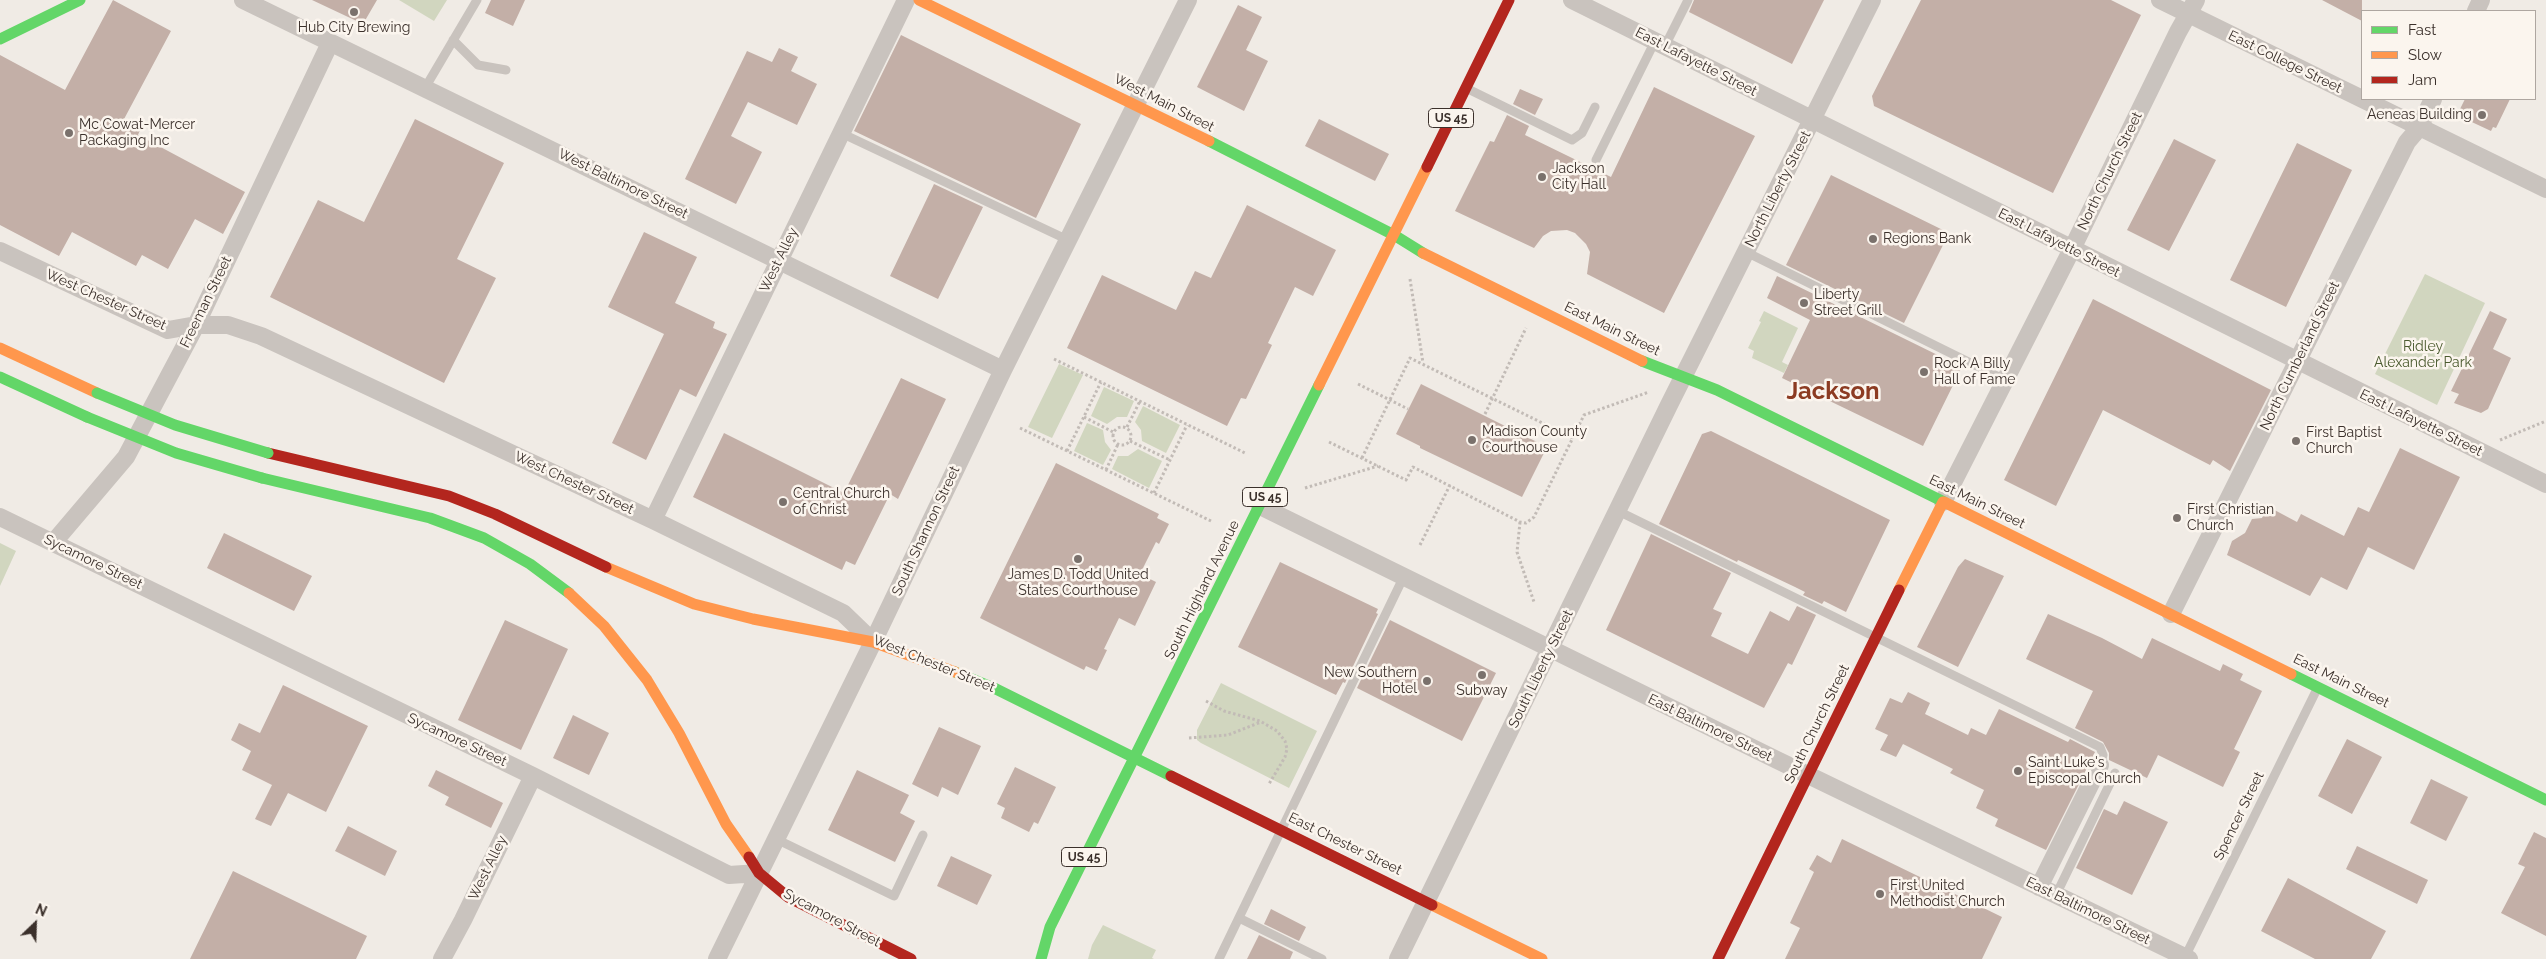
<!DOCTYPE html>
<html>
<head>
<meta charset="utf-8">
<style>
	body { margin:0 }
	#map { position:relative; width:2546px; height:959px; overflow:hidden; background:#f0ebe5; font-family:Raleway,sans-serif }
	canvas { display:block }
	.legend { position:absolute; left:2361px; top:10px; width:175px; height:90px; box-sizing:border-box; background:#fbf5ee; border:1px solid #aea6a0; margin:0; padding:6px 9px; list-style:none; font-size:15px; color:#3b302b }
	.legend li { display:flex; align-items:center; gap:10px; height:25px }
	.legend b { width:25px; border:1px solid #aea6a0 }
	.north { position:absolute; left:10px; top:899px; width:50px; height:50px; -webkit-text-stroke:4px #fbf5ee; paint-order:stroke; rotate:24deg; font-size:14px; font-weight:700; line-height:20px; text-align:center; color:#3b302b }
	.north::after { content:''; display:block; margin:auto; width:18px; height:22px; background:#3b302b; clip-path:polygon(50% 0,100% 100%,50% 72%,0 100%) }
</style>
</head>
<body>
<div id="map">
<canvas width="2546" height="959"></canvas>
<ul class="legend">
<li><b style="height:6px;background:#63d668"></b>Fast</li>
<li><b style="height:6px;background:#ff974d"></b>Slow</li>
<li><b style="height:6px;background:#b3261e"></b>Jam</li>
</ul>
<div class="north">N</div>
</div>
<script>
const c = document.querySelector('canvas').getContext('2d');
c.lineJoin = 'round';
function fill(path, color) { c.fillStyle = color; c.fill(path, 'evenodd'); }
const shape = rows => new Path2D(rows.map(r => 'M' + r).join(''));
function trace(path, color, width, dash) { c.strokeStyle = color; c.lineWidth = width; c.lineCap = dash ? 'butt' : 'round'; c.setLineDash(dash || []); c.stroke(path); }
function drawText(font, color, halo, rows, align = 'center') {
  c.font = font + ' Raleway,sans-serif'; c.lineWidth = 5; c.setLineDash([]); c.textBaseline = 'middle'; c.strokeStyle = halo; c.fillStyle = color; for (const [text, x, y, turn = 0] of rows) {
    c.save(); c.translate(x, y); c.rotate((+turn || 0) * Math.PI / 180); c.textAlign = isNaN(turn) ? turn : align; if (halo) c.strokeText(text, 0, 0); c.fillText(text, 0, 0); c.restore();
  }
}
fill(shape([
	[399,0,447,0,434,21],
	[2425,274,2485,303,2437,405,2375,374],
	[1764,311,1798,328,1782,362,1788,365,1784,373,1752,358,1754,351,1748,348,1761,322,1759,321],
	[1059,364,1083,375,1052,438,1028,427],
	[1104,387,1134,401,1127,417,1117,417,1107,424,1091,416],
	[1143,406,1180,425,1166,453,1142,441,1141,430,1135,422],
	[1087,423,1103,430,1105,442,1111,450,1103,465,1074,451],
	[1138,449,1162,461,1149,488,1112,469,1118,456,1128,456],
	[0,543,16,551,0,586],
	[1221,683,1317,731,1289,788,1201,743,1197,740,1197,730],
	[1103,925,1156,950,1152,958,1154,959,1088,959,1092,945]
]), '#d1d6bf');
fill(shape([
	[113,0,171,31,123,121,140,130,138,135,245,192,223,234,195,219,168,269,142,255,136,266,72,232,59,256,0,225,0,55,65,90],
	[312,0,377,0,363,24],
	[491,0,525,0,513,26,485,13],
	[1694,0,1824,0,1792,64,1689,12],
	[1921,0,2111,0,2141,15,2053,193,1874,106,1872,96],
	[2322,0,2362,0,2362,21],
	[1238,5,1262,17,1246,50,1268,61,1244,111,1197,87],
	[901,35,1081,124,1036,218,854,131],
	[779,48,798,57,791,71,817,84,797,125,748,102,731,136,762,152,736,204,685,179,747,51,772,62],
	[1654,87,1755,136,1664,313,1587,274,1590,252,1586,244,1575,233,1567,230,1551,231,1543,236,1534,248,1455,211,1490,141,1494,142,1507,115,1529,126,1525,135,1611,177],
	[1520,89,1543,99,1535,115,1513,104],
	[2465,99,2510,99,2496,128,2493,127,2491,131,2461,117,2463,112,2459,111],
	[415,119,504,163,457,259,496,278,444,383,270,297,318,200,364,222],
	[1319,119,1389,154,1375,181,1305,146],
	[2174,139,2216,160,2169,251,2127,230],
	[2297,143,2352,170,2286,307,2230,280],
	[1831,175,1949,233,1904,323,1786,265],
	[934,184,983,207,938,299,890,276],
	[1247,205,1336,250,1313,296,1295,287,1268,343,1272,345,1246,399,1241,398,1227,426,1067,348,1102,275,1176,310,1195,271,1211,278],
	[644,232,697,257,675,303,715,322,713,328,727,334,696,397,680,389,646,460,612,443,664,334,608,307],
	[1777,276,1962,367,1923,446,1782,378,1810,320,1767,298],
	[2093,299,2271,390,2230,471,2213,460,2210,465,2103,410,2056,506,2004,480],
	[2490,311,2507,319,2493,349,2511,358,2488,409,2481,413,2454,403,2459,394,2451,391],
	[901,378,946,399,898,499,890,494,855,565,846,561,842,570,693,497,724,433,844,493],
	[1421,384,1547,447,1522,497,1420,448,1420,446,1396,434],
	[1711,431,1890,520,1846,612,1824,601,1822,604,1803,595,1805,592,1795,587,1738,560,1737,562,1659,524,1702,434],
	[2400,448,2460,477,2414,570,2368,547,2347,590,2321,577,2310,596,2227,555,2232,541,2245,533,2252,519,2262,518,2267,506,2297,522,2301,514,2344,536,2358,507,2369,512],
	[1056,463,1159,514,1157,518,1169,524,1159,544,1156,542,1140,574,1156,582,1135,626,1119,618,1104,649,1107,650,1097,671,1086,666,1084,670,980,618],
	[224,533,312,576,294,611,207,568],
	[1651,534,1731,573,1713,609,1722,613,1711,636,1748,654,1770,611,1789,621,1797,606,1816,615,1792,665,1788,663,1764,708,1606,630],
	[1965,559,2004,576,1958,667,1917,647,1958,567],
	[1280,562,1378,609,1376,613,1378,614,1345,683,1343,682,1336,695,1238,647],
	[2048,614,2102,638,2142,659,2152,638,2220,671,2223,664,2243,674,2240,680,2262,691,2234,749,2240,752,2223,787,2158,755,2147,778,2109,760,2109,753,2103,742,2075,728,2093,691,2026,659],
	[505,620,568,649,521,750,458,720],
	[1390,620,1496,673,1462,741,1357,688],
	[283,685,368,726,326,812,288,793,271,826,255,819,272,785,242,770,251,751,231,740,239,723,260,733],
	[1908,692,1930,703,1925,714,1968,735,1971,728,1986,735,1999,709,2068,742,2070,739,2095,752,2046,850,1995,826,1998,819,1976,808,1984,790,1950,773,1953,769,1903,744,1896,757,1880,750,1888,735,1875,729,1890,698,1902,703],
	[573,715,609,733,589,775,553,758],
	[939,727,981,746,958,795,942,787,938,797,912,784],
	[2347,739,2382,757,2352,814,2318,796],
	[1015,767,1056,787,1038,824,1034,822,1029,832,1001,818,1005,808,997,804],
	[436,770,503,803,491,828,445,805,449,797,428,786],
	[857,770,909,795,900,813,915,821,895,862,828,830],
	[2431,779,2468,797,2446,841,2410,823],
	[2124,801,2168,822,2132,895,2076,868,2104,809,2117,815],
	[348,826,397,851,385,876,335,851],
	[2534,832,2546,838,2546,936,2501,913,2525,867,2518,864],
	[1842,839,2002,917,1982,959,1785,959,1800,928,1790,923,1814,872,1809,869,1817,855,1831,863],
	[2357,846,2428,880,2417,904,2346,869],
	[951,856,992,875,977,905,937,886],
	[233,871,367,936,356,959,190,959],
	[2288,878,2386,931,2371,959,2315,959,2261,931],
	[1271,909,1306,927,1299,941,1264,924],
	[1259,935,1293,952,1290,959,1247,959]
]), '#c3afa7');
trace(shape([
	[1410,279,1423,363],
	[1054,359,1245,453],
	[1358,384,1408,409],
	[1485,414,1526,328],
	[1084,417,1113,432],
	'1113 436a9 9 0 1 1 18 0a9 9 0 1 1-18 0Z',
	[1127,427,1140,401],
	[1020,428,1211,521],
	[2500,440,2546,421],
	[1130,441,1170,460],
	[1329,442,1406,480,1413,467,1520,522,1526,523,1534,517,1584,415,1649,392],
	[1067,451,1101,382],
	[1362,458,1410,358,1573,438],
	[1106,470,1118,444],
	[1305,488,1378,466],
	[1154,493,1187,425],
	[1520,522,1517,552,1534,602],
	[1420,545,1450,485],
	[1206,701,1224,711,1260,721,1277,731,1285,741,1287,749,1285,757,1269,784],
	[1189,738,1228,735,1261,722]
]), '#c2bbb6', 3, [2.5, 2.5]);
trace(shape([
	[453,40,478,65,506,70],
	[1665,46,1688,0],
	[425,88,477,0],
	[1468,89,1572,140,1582,133,1595,107],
	[841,133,1068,240],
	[1596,160,1655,41],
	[1746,252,2005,380],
	[1618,511,2100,747,2103,755,2100,765],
	[776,839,894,896,923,835],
	[2056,895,2115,773],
	[1239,918,1322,959],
	[2185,957,2317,689],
	[1219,959,1404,576]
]), '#c9c3be', 9);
trace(shape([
	[243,0,1003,370],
	[1572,0,2546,484],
	[2160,0,2546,189],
	[2476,11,2481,0],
	[0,251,168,330,196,325,228,325,261,336,653,520,843,613,871,640],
	[1943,502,2072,249,2178,32,2196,0],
	[1260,506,1779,761,2189,959],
	[0,517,533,776,729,875,759,873],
	[653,520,906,0],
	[53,543,126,457,196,325,330,43],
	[2171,614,2407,142,2419,128,2433,99],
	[2039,887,2100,765],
	[442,959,463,920,533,776],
	[717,959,873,642,1003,370,1188,0],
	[1398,959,1669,405,1872,0]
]), '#c9c3be', 18);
trace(shape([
	[0,39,80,0],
	[1209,141,1394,235,1423,253],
	[1642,361,1717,390,1944,502],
	[0,377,87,417],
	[262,478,430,518,484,538,530,564,569,593],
	[955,672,994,688,1171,776],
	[2291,674,2546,800],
	[1134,758,1319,385],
	[1041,959,1050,927,1134,758]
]), '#63d668', 11);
trace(shape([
	[919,0,1209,141],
	[1423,253,1642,361],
	[0,348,97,393],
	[1319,385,1427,167],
	[1944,502,2291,674],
	[606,567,694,604,753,619,873,642,955,672],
	[1899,590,1943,502],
	[569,593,604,626,647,680,679,733,726,824,749,857],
	[1432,905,1542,959]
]), '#ff974d', 11);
trace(shape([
	[1427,167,1509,0],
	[268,453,449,496,495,514,606,567],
	[1171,776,1432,905],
	[749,857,759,873,788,897,911,959],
	[1718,959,1899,590]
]), '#b3261e', 11);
trace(shape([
	[97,393,175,425,268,453],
	[87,417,176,453,262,478]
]), '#63d668', 11);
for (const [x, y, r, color] of [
	[354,12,5,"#7a716c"],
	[2482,115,5,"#7a716c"],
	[69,133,5,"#7a716c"],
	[1542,177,5,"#7a716c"],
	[1873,239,5,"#7a716c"],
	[1804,303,5,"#7a716c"],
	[1924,372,5,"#7a716c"],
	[1472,440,5,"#7a716c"],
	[2296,441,5,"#7a716c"],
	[783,502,5,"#7a716c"],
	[2177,518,5,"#7a716c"],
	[1078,559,5,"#7a716c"],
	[1482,675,5,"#7a716c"],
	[1427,681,5,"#7a716c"],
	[2018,771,5,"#7a716c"],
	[1880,894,5,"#7a716c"]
]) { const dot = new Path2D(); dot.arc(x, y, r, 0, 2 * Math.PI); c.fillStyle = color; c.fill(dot); trace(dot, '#fbf5ee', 2); }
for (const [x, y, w] of [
	[1451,118,45],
	[1265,497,45],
	[1084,857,45]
]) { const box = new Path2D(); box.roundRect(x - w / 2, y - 9.5, w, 19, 4); c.fillStyle = '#fbf5ee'; c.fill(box); trace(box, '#3b302b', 1); }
drawText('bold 12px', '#3b302b', null, [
	["US 45",1451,118],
	["US 45",1265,497],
	["US 45",1084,857]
]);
drawText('14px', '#3b302b', '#fbf5ee', [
	["Hub City Brewing",354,28,"center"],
	["Aeneas Building",2472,115,"right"],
	["Mc Cowat-Mercer",79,125],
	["Packaging Inc",79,141],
	["Jackson",1552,169],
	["City Hall",1552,185],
	["Regions Bank",1883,239],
	["Liberty",1814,295],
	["Street Grill",1814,311],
	["Rock A Billy",1934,364],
	["Hall of Fame",1934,380],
	["Madison County",1482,432],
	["Courthouse",1482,448],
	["First Baptist",2306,433],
	["Church",2306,449],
	["Central Church",793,494],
	["of Christ",793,510],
	["First Christian",2187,510],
	["Church",2187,526],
	["James D. Todd United",1078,575,"center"],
	["States Courthouse",1078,591,"center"],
	["New Southern",1417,673,"right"],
	["Hotel",1417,689,"right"],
	["Subway",1482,691,"center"],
	["Saint Luke's",2028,763],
	["Episcopal Church",2028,779],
	["First United",1890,886],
	["Methodist Church",1890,902]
], 'left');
drawText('14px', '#3b302b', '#fbf5ee', [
	["East Lafayette Street",1696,62,27],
	["East College Street",2285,62,26],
	["West Main Street",1164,103,27],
	["North Church Street",2110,171,-64],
	["West Baltimore Street",623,184,26],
	["North Liberty Street",1778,189,-63],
	["East Lafayette Street",2059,243,27],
	["West Alley",779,260,-64],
	["West Chester Street",106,300,24],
	["Freeman Street",206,302,-64],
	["East Main Street",1612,329,26],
	["North Cumberland Street",2300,356,-64],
	["East Lafayette Street",2421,423,26],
	["West Chester Street",574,483,25],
	["East Main Street",1977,502,26],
	["South Shannon Street",926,531,-65],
	["Sycamore Street",93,562,26],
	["South Highland Avenue",1202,590,-64],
	["West Chester Street",934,664,22],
	["South Liberty Street",1541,669,-64],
	["East Main Street",2341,681,26],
	["South Church Street",1817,724,-64],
	["East Baltimore Street",1710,728,26],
	["Sycamore Street",457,740,25],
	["Spencer Street",2239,816,-64],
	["East Chester Street",1345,844,26],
	["West Alley",488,868,-64],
	["East Baltimore Street",2088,911,26],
	["Sycamore Street",832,918,28]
]);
drawText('14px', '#4a5a2e', '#fbf5ee', [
	["Ridley",2423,347],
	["Alexander Park",2423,363]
]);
drawText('bold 24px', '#8c3b22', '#fbf5ee', [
	["Jackson",1833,392]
]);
</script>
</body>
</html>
